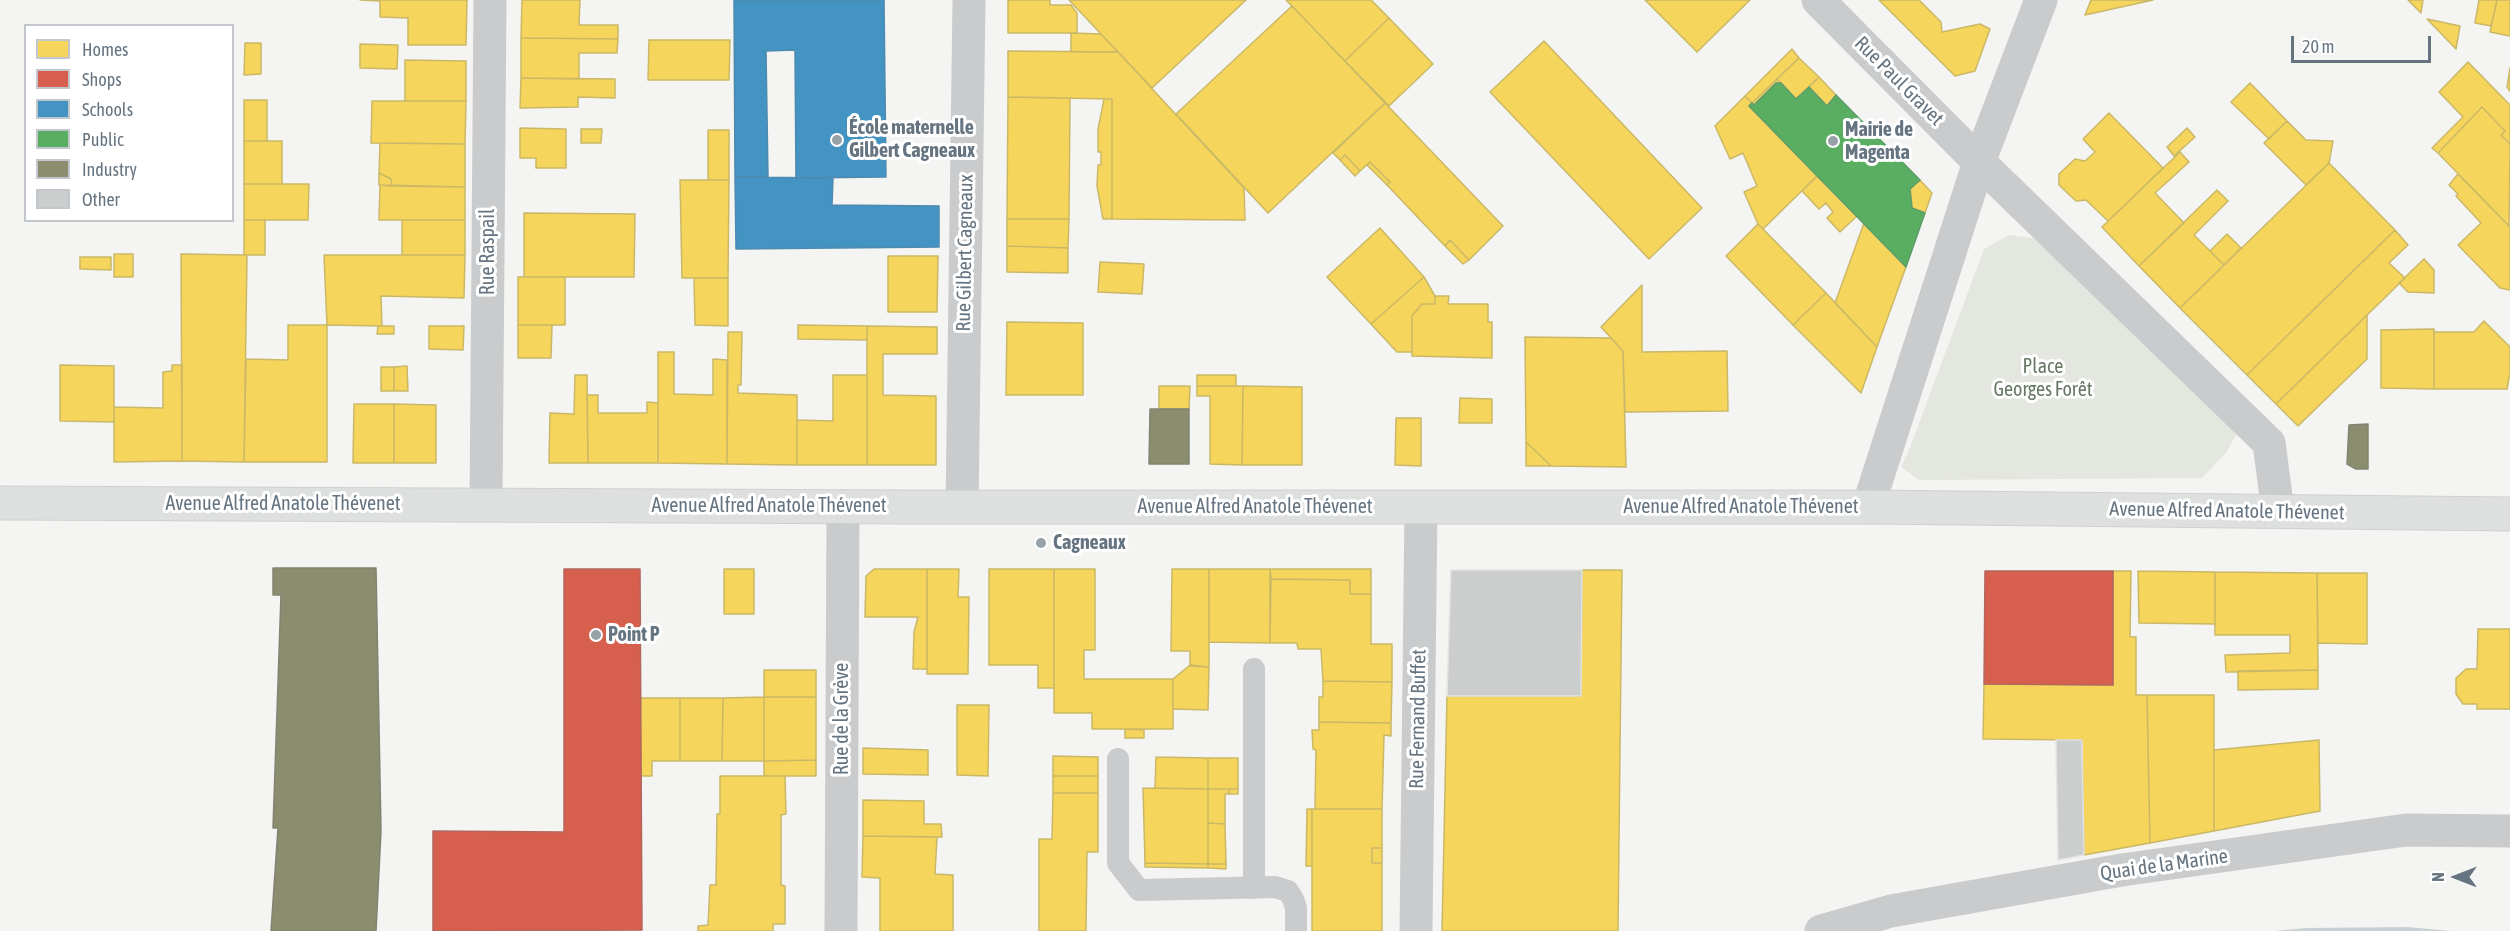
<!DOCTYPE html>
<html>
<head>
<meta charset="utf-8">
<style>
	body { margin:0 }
	#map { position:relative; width:2510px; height:931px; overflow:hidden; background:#f4f4f2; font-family:"Asap Condensed",sans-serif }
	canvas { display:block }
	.legend { position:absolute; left:24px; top:24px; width:210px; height:198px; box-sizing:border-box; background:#fff; border:2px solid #c1c7cc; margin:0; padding:8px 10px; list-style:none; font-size:18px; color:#657480 }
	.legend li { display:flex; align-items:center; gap:12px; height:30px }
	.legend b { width:30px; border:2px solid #c1c7cc }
	.north { position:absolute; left:2426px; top:847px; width:60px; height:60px; -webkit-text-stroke:4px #fff; paint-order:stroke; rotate:270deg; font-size:16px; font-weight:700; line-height:24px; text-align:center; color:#657480 }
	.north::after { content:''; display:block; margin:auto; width:21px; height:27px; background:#657480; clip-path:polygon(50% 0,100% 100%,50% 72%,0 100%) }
	.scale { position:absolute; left:2291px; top:36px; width:140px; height:27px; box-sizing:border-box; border:3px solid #657480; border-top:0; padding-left:8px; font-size:18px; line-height:21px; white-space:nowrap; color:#657480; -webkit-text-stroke:4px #fff; paint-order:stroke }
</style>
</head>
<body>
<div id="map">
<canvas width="2510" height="931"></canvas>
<ul class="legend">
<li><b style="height:16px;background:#f6d55c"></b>Homes</li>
<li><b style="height:16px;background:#d6604d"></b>Shops</li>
<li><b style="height:16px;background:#4393c3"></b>Schools</li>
<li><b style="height:16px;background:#5aae61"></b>Public</li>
<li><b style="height:16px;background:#8c8c6e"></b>Industry</li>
<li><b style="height:16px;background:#cccdcd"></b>Other</li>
</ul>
<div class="north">N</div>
<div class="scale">20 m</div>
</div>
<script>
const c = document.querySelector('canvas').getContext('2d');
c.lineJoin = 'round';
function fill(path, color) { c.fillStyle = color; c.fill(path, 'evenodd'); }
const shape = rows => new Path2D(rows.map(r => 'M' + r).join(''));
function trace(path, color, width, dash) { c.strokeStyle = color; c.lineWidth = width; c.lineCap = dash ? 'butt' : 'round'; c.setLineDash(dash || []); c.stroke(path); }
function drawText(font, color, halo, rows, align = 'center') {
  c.font = font + ' "Asap Condensed",sans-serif'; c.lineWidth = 6; c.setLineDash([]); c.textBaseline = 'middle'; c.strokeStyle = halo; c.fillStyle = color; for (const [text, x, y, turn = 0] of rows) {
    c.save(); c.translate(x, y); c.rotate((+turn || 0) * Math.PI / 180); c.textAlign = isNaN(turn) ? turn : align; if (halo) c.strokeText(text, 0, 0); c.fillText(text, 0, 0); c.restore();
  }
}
fill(shape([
	[2009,235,2047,240,2238,431,2226,453,2202,478,1919,480,1901,467,1911,445,1984,249]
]), '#e4e6e0');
fill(shape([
	[2408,927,2451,931,2275,931,2306,928]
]), '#cad1d4');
const homes = shape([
	[360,0,467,0,466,45,408,45,408,18,380,17,380,1,360,0],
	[522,0,580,0,579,25,618,25,618,39,521,38,522,0],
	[1008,0,1050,0,1050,5,1071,5,1077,13,1077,33,1008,33,1008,0],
	[1069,0,1246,0,1152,88,1069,0],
	[1286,0,1371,0,1389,18,1345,61,1286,0],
	[1645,0,1750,0,1697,52,1645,0],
	[1879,0,1919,0,1941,22,1942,32,1980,24,1990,29,1975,71,1955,76,1879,0],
	[2091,0,2153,0,2085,15,2091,0],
	[2408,0,2423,0,2421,13,2408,0],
	[2479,0,2497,0,2491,26,2475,23,2479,0],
	[2497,0,2510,0,2510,36,2490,32,2497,0],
	[1292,6,1385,103,1268,213,1176,114,1292,6],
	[1389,18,1433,64,1389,106,1345,61,1389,18],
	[2427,19,2460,26,2456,49,2427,19],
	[1071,33,1101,34,1118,52,1071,52,1071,33],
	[521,38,618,39,617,53,579,53,579,79,521,78,521,38],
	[649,40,730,40,729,80,648,80,649,40],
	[1544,41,1702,208,1649,259,1490,92,1544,41],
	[245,43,261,43,261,74,244,75,245,43],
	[360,44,398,45,397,69,360,68,360,44],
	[1792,49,1799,58,1752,103,1745,96,1792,49],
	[1008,51,1118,52,1244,188,1245,220,1112,219,1112,99,1008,97,1008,51],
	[1799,58,1819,77,1796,99,1777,79,1799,58],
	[405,60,466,61,466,101,405,101,405,60],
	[2468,62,2510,105,2510,144,2501,135,2505,131,2482,107,2438,153,2432,148,2463,117,2439,92,2468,62],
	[2510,68,2510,91,2507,87,2510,68],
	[1819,77,1836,95,1827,106,1809,87,1819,77],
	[521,78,615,79,615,98,578,97,578,107,520,108,521,78],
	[1777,79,1781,83,1776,83,1754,105,1752,103,1777,79],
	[2250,83,2287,121,2269,139,2231,102,2250,83],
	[1745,96,1752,103,1749,106,1817,176,1763,229,1758,224,1744,192,1757,186,1743,153,1730,159,1715,126,1745,96],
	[1008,97,1070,98,1069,219,1007,219,1008,97],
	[1104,99,1112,99,1112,219,1103,219,1097,186,1098,165,1101,165,1101,152,1098,152,1098,129,1104,99],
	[244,100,267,100,267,141,244,141,244,100],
	[372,101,466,101,465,144,371,143,372,101],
	[1385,103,1503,226,1469,260,1450,240,1445,246,1387,185,1390,182,1370,162,1360,171,1345,155,1340,160,1333,153,1385,103],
	[2482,107,2505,131,2501,135,2510,144,2509,226,2438,153,2482,107],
	[2109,113,2163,168,2108,221,2086,200,2076,201,2059,185,2059,174,2075,159,2085,161,2095,152,2083,139,2109,113],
	[2287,121,2306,140,2333,141,2329,163,2306,185,2264,143,2287,121],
	[520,128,566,129,566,168,536,168,536,158,520,158,520,128],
	[2187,128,2195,137,2174,156,2167,147,2187,128],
	[581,129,602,129,601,143,581,143,581,129],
	[708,130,729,130,729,180,708,180,708,130],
	[244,141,282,141,282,184,244,184,244,141],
	[380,143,465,144,465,187,392,186,391,179,379,173,380,143],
	[2180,152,2189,162,2155,193,2184,223,2139,266,2102,227,2180,152],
	[1345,155,1360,171,1355,176,1340,160,1345,155],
	[1370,162,1390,182,1387,185,1367,165,1370,162],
	[2329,163,2395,230,2247,375,2180,308,2329,163],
	[379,173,391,179,392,186,379,185,379,173],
	[2458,174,2510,227,2510,290,2500,288,2458,245,2481,223,2456,196,2458,194,2449,185,2458,174],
	[1817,176,1857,216,1840,232,1827,218,1833,212,1826,203,1819,209,1802,191,1817,176],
	[680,180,729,180,728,278,682,278,680,180],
	[1920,180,1932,193,1925,213,1912,208,1910,189,1920,180],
	[244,184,309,184,308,220,244,220,244,184],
	[380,185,465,187,465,220,379,220,380,185],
	[2217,190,2228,201,2194,235,2224,265,2180,308,2139,266,2217,190],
	[524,213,635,214,634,277,524,277,524,213],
	[1007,219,1069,219,1068,248,1007,246,1007,219],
	[244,220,265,220,265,255,244,255,244,220],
	[402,220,465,220,465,255,402,255,402,220],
	[1864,223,1906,267,1877,347,1835,303,1864,223],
	[1758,224,1826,293,1793,325,1726,256,1758,224],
	[1380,228,1424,277,1371,324,1327,277,1380,228],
	[2395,230,2408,245,2389,263,2405,278,2276,404,2247,375,2395,230],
	[2227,234,2241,248,2224,265,2210,251,2227,234],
	[1450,240,1469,260,1463,264,1445,246,1450,240],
	[1007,246,1068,248,1068,273,1007,272,1007,246],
	[114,254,133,254,133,277,114,277,114,254],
	[181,254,247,255,244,462,182,461,181,254],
	[324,255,465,255,464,298,381,296,382,326,327,325,324,255],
	[888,256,938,256,937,312,888,312,888,256],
	[80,257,111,257,111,270,80,269,80,257],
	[2424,259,2434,270,2434,293,2408,292,2399,283,2424,259],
	[1100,262,1144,264,1142,294,1098,292,1100,262],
	[518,277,565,277,565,325,518,325,518,277],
	[1424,277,1435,296,1435,304,1422,304,1412,316,1412,352,1397,352,1371,324,1424,277],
	[694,278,728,278,728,326,695,325,694,278],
	[1642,285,1642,352,1727,351,1728,411,1625,412,1623,351,1601,327,1642,285],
	[1826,293,1877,347,1861,393,1793,325,1826,293],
	[1435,296,1449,296,1448,304,1488,304,1488,322,1492,322,1492,358,1412,356,1412,316,1422,304,1435,304,1435,296],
	[2367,315,2367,359,2298,426,2276,404,2367,315],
	[2484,321,2510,347,2510,373,2507,389,2434,389,2434,332,2474,332,2484,321],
	[1007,322,1083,323,1083,395,1006,395,1007,322],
	[288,325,327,325,327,462,244,462,246,359,288,360,288,325],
	[518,325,552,325,551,358,518,358,518,325],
	[798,325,867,326,867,340,798,339,798,325],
	[378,326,394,326,394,334,377,334,378,326],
	[429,326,464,326,463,350,429,349,429,326],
	[867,326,937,327,937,354,883,354,883,395,936,396,936,465,867,465,867,326],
	[2434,329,2434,389,2381,388,2381,330,2434,329],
	[728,332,742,332,741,385,738,385,738,393,797,395,797,465,727,464,728,332],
	[1525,337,1611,338,1623,351,1626,467,1551,466,1526,442,1525,337],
	[658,352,674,352,674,394,713,395,713,359,727,360,727,464,658,463,658,352],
	[60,365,114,366,114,422,60,421,60,365],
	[172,365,182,365,182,461,114,462,114,407,163,408,163,372,172,371,172,365],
	[407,366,408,391,394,391,394,367,407,366],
	[381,367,394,367,394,391,381,391,381,367],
	[575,375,587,375,588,463,549,463,550,413,574,414,575,375],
	[833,375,867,375,867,465,797,465,797,420,833,421,833,375],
	[1197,375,1236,375,1236,386,1197,386,1197,375],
	[1159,386,1190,386,1189,409,1159,409,1159,386],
	[1197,386,1243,386,1242,465,1210,464,1210,396,1197,396,1197,386],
	[1243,386,1302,387,1302,465,1242,465,1243,386],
	[587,395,598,395,598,413,647,413,647,402,658,403,658,463,588,463,587,395],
	[1460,398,1492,399,1492,423,1459,423,1460,398],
	[354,404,394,404,394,463,353,463,354,404],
	[394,404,436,405,436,463,394,463,394,404],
	[1396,418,1421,418,1421,466,1395,465,1396,418],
	[1526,442,1551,466,1526,466,1526,442],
	[724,569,754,569,754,614,724,614,724,569],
	[874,569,927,569,927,669,913,669,914,632,918,617,865,617,866,576,874,569],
	[927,569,959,569,958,597,969,597,968,674,927,674,927,569],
	[989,569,1054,569,1054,688,1038,688,1038,665,989,665,989,569],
	[1054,569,1095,569,1095,650,1084,650,1084,679,1173,679,1173,729,1092,729,1092,713,1054,713,1054,569],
	[1172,569,1209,569,1209,667,1190,666,1190,651,1171,651,1172,569],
	[1209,569,1270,569,1270,643,1209,642,1209,569],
	[1270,569,1371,569,1371,594,1350,594,1350,580,1271,579,1270,569],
	[1582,570,1622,570,1618,931,1442,931,1447,696,1581,696,1582,570],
	[2113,571,2131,571,2130,637,2136,637,2136,695,2147,695,2150,843,2084,855,2082,740,1983,739,1984,684,2113,685,2113,571],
	[2138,571,2215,572,2215,624,2139,623,2138,571],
	[2215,572,2317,573,2318,670,2226,672,2225,655,2290,653,2290,635,2215,635,2215,572],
	[2317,573,2367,573,2367,644,2318,643,2317,573],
	[1271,579,1350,580,1350,594,1371,594,1371,644,1392,644,1392,682,1323,681,1321,649,1298,649,1297,643,1270,643,1271,579],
	[2478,629,2510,629,2510,709,2477,709,2477,704,2463,704,2456,694,2456,678,2466,669,2477,669,2478,629],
	[1190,665,1209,667,1208,710,1173,709,1173,679,1190,665],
	[764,670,816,670,816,697,764,697,764,670],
	[2318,670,2318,689,2238,690,2238,671,2318,670],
	[1323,681,1392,682,1391,723,1319,722,1319,697,1323,697,1323,681],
	[2147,695,2214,695,2214,831,2150,843,2147,695],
	[764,697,816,697,816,760,764,761,764,697],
	[764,697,764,761,722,761,723,698,764,697],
	[639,698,680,698,680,761,652,761,652,776,638,776,639,698],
	[680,698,723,698,722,761,680,761,680,698],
	[957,705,989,705,988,776,957,775,957,705],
	[1319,722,1391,723,1391,736,1384,735,1382,809,1315,809,1316,750,1313,749,1312,730,1319,730,1319,722],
	[1125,729,1144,730,1144,738,1125,738,1125,729],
	[2319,740,2320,811,2214,831,2214,750,2319,740],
	[863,748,928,750,928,775,863,774,863,748],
	[1053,756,1098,757,1098,776,1053,776,1053,756],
	[1156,757,1208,758,1208,789,1155,788,1156,757],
	[1208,758,1238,758,1238,789,1208,789,1208,758],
	[816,760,816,776,764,776,764,761,816,760],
	[720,776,785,776,786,814,781,815,781,885,785,886,785,924,773,924,773,931,698,931,698,926,708,925,710,885,716,885,717,814,720,814,720,776],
	[1053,776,1098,776,1098,793,1053,793,1053,776],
	[1143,788,1208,789,1208,864,1145,863,1143,788],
	[1208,789,1229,789,1229,794,1225,794,1225,824,1208,823,1208,789],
	[1229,789,1238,789,1238,794,1229,794,1229,789],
	[1053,793,1098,793,1098,852,1087,852,1086,931,1039,931,1039,839,1052,839,1053,793],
	[863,800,924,801,924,824,941,824,942,837,863,836,863,800],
	[1307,809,1312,809,1312,866,1306,866,1307,809],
	[1312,809,1382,809,1382,848,1372,848,1372,863,1382,863,1382,931,1312,931,1312,809],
	[1208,823,1225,824,1226,864,1208,864,1208,823],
	[863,836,937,837,935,874,953,875,953,931,880,931,880,878,862,877,863,836],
	[1372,848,1382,848,1382,863,1372,863,1372,848],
	[1145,863,1208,864,1208,868,1145,867,1145,863],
	[1208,864,1226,864,1226,869,1208,868,1208,864]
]);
fill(homes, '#f6d55c');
trace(homes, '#cab867', 1.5);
const shops = shape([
	[564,569,640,569,642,930,433,931,433,831,564,832,564,569],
	[1985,571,2113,571,2113,685,1984,684,1985,571]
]);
fill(shops, '#d6604d');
trace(shops, '#b4665c', 1.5);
const schools = shape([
	[734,0,884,0,886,177,796,178,795,50,766,51,768,177,735,177,734,0],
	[735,177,833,178,832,205,939,206,939,247,736,249,735,177]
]);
fill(schools, '#4393c3');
trace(schools, '#4d8aaf', 1.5);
const public = shape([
	[1776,83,1781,83,1796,99,1809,87,1827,106,1836,95,1920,180,1910,189,1912,208,1925,213,1906,267,1749,106,1752,103,1754,105,1776,83]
]);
fill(public, '#5aae61');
trace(public, '#5d9d6a', 1.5);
const industry = shape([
	[1150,409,1189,409,1189,464,1149,464,1150,409],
	[2368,424,2368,469,2356,469,2347,464,2349,425,2368,424],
	[273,568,376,568,381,831,376,931,271,931,278,828,273,828,281,595,273,595,273,568]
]);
fill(industry, '#8c8c6e');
trace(industry, '#808573', 1.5);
const building = shape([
	[1451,570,1582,570,1581,696,1447,696,1451,570],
	[2056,740,2082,740,2084,855,2058,860,2056,740]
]);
fill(building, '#cccdcd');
trace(building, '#e3e3e2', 1.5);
const secondary = shape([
	[0,503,903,507,1868,507,2510,514]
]);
trace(secondary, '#d0d0d0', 35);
trace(shape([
	[1118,759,1118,863,1139,890,1275,887,1288,891,1293,899,1296,908,1296,931],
	[1254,888,1254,669]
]), '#cacbcc', 22);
trace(shape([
	[1818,0,1979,162,2269,443,2278,511],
	[486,505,490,0],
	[962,507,969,0],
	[1868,507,1979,162,2041,0],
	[841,931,843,506],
	[1416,931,1421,507],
	[1821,931,1891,911,2122,870,2406,830,2510,831]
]), '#cacbcc', 33);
trace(secondary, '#dedfdf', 33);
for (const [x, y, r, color] of [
	[837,140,6,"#97a1a8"],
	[1833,141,6,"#97a1a8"],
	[1041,543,6,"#97a1a8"],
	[596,635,6,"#97a1a8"]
]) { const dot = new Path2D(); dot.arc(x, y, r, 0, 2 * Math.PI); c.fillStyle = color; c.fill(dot); trace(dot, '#fff', 2); }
drawText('20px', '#657480', '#fff', [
	["Rue Paul Gravet",1899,81,45],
	["Rue Raspail",488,252,-90],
	["Rue Gilbert Cagneaux",965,253,-89],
	["Avenue Alfred Anatole Thévenet",283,504],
	["Avenue Alfred Anatole Thévenet",769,506],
	["Avenue Alfred Anatole Thévenet",1255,507],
	["Avenue Alfred Anatole Thévenet",1741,507],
	["Avenue Alfred Anatole Thévenet",2227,511,1],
	["Rue de la Grève",842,719,-90],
	["Rue Fernand Buffet",1418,719,-89],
	["Quai de la Marine",2164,865,-8]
]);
drawText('bold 20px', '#657480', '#fff', [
	["École maternelle",849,128],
	["Gilbert Cagneaux",849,151],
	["Mairie de",1845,130],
	["Magenta",1845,153],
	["Cagneaux",1053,543],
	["Point P",608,635]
], 'left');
drawText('20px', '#677864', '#fff', [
	["Place",2043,367],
	["Georges Forêt",2043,390]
]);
</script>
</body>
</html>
